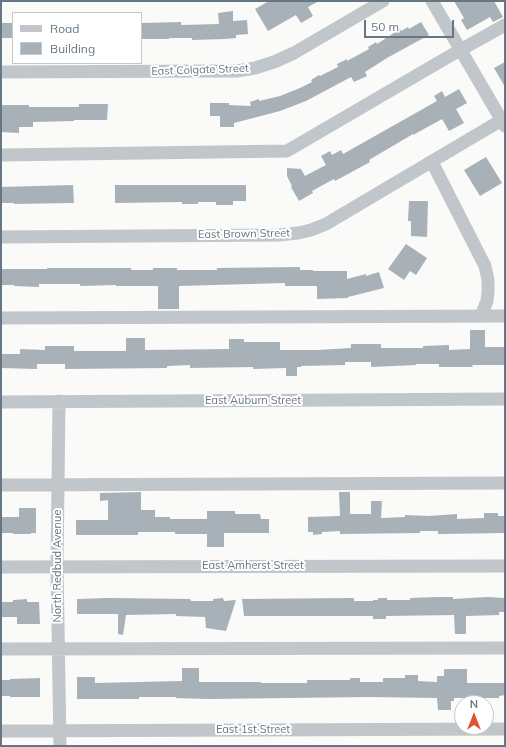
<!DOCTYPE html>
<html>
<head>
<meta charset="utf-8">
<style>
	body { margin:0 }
	#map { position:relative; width:506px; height:747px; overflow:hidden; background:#fafaf8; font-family:Mulish,sans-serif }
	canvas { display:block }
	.frame { position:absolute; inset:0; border:2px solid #667682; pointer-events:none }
	.legend { position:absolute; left:12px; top:12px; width:130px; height:52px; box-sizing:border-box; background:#fff; border:1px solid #c2c8cd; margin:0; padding:5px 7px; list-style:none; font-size:12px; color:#667682 }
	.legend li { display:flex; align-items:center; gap:8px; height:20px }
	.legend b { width:20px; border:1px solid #c2c8cd }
	.north { position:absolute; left:454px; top:695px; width:40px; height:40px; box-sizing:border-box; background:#fff; border:1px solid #c2c8cd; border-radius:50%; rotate:0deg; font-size:11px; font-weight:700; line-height:16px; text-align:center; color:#667682 }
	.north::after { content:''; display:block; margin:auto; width:14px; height:18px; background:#de5533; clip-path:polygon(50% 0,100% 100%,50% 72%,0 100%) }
	.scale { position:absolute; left:364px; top:20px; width:90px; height:18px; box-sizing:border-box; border:2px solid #667682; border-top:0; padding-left:5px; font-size:12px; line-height:14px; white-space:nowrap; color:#667682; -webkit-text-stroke:3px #fff; paint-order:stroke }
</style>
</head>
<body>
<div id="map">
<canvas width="506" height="747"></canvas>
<div class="frame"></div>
<ul class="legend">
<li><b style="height:5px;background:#c1c6ca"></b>Road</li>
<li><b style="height:11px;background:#a8b1b7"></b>Building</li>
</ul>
<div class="north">N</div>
<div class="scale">50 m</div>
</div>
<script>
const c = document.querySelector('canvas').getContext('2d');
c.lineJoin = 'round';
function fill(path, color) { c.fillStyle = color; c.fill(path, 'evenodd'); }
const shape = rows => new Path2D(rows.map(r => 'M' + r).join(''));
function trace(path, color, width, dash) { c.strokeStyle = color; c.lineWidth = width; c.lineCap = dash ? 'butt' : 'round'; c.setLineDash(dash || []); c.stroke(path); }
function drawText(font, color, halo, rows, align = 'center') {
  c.font = font + ' Mulish,sans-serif'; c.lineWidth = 4; c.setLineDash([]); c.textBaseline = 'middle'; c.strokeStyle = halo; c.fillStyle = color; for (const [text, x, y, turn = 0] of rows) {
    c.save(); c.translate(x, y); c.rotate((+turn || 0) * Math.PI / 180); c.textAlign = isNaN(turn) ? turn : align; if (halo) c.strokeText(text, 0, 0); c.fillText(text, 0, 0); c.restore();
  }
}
fill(shape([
	[269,1,319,1,308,7,313,16,301,23,296,15,268,31,255,9],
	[454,1,494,1,503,17,493,22,490,17,467,30,461,20,464,18],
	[233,11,233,21,247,20,248,34,236,35,236,38,225,39,192,40,192,38,169,38,169,39,141,39,141,23,181,22,181,25,219,24,218,13],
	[421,22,429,35,387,58,365,72,367,76,354,82,351,77,306,101,280,111,234,123,234,127,220,127,220,116,210,116,210,103,229,103,229,105,251,106,250,102,259,99,259,101,280,96,300,88,312,82,311,80,319,75,320,76,338,67,337,64,347,59,347,61,369,49,368,47,376,42,377,44,400,29,401,31,408,27,409,29],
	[1,23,12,23,12,38,1,38],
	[505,62,505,87,494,68],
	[459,89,467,103,456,109,464,123,449,131,442,119,413,135,413,134,369,160,370,162,335,181,334,179,312,191,313,193,299,201,291,187,292,186,287,176,287,168,301,169,305,176,326,165,321,156,330,151,332,155,341,150,343,154,437,101,434,96,442,91,445,97],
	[79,104,108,104,107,120,74,120,74,121,33,122,33,127,19,127,19,133,1,132,1,105,29,105,29,107,79,107],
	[486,157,502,183,480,196,464,170],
	[73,185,74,203,14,204,14,203,1,203,1,187],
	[115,185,246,185,246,201,233,201,233,205,216,205,216,202,198,202,198,204,182,204,182,202,115,203],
	[409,201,428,201,427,237,411,236,411,221,408,221],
	[406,244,427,258,416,275,410,271,404,280,388,269],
	[300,267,300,270,313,270,313,271,347,271,347,279,366,274,366,276,379,272,384,288,348,297,348,298,317,299,317,286,285,286,285,283,179,286,179,309,158,309,158,286,116,286,116,285,80,286,80,284,39,284,39,287,14,286,14,285,1,285,1,269,47,269,47,268,131,268,131,270,153,270,153,268,177,268,177,270,217,270,217,268],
	[470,330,485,330,485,347,505,347,505,365,472,365,473,367,439,367,439,364,416,364,416,365,371,367,371,362,345,362,345,365,301,366,301,367,297,367,297,376,286,376,286,368,253,369,253,367,190,368,190,365,167,366,167,368,65,369,65,364,37,364,37,369,1,368,1,354,20,354,20,349,45,350,45,346,74,346,74,351,126,351,126,338,145,338,145,350,229,349,229,339,244,339,244,342,280,342,280,350,318,350,351,348,351,344,381,344,381,348,423,348,423,346,449,345,449,350,470,349],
	[141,492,141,510,155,510,155,517,170,517,170,519,207,519,207,511,235,511,235,514,260,514,261,519,269,519,269,533,224,533,224,547,207,547,207,534,175,534,175,532,138,532,138,535,76,535,76,520,108,520,108,500,100,501,100,493],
	[339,492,350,492,350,514,371,514,371,501,382,501,381,518,405,517,405,515,428,516,457,514,457,519,484,518,484,513,498,513,498,516,505,516,505,533,438,534,438,531,420,531,420,533,340,534,340,531,322,532,322,534,313,535,313,532,308,532,308,517,340,516],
	[19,508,36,508,36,533,31,533,31,534,13,534,13,533,1,533,1,517,19,517],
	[437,597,453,597,453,599,487,597,505,598,505,612,499,612,499,615,466,616,466,634,455,634,454,615,386,616,386,619,373,619,373,616,244,616,242,599,354,598,354,601,373,601,373,600,378,600,378,598,387,598,387,600,410,600,410,598],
	[109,598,190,599,191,601,213,601,213,599,223,598,224,601,236,600,226,631,206,628,205,617,176,616,176,614,126,615,123,635,118,634,118,614,77,614,77,599],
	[27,599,27,602,39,602,40,624,17,624,17,617,1,617,1,602,13,602,13,600],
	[182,668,199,668,199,682,261,682,261,683,307,683,307,680,350,680,350,678,360,678,360,682,383,682,383,678,405,678,405,675,418,675,418,681,437,682,437,676,444,676,444,669,467,669,467,683,505,683,505,695,499,696,499,698,454,698,454,701,451,701,451,710,438,710,437,698,368,697,208,699,176,698,176,697,139,697,139,699,77,699,77,677,95,677,95,683,182,681],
	[40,678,40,697,10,697,10,696,1,696,1,680,10,680,10,679]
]), '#a8b1b7');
trace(shape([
	[432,1,505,126],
	[1,72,212,71,237,71,255,68,274,62,294,53,383,1],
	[1,155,287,151,448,57,505,25],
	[432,162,485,266,488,280,488,292,487,301,481,316],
	[1,237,279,235,298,233,311,230,326,224,505,118],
	[1,318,505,316],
	[59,401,57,567,60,746],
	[1,402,505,399],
	[1,485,505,483],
	[1,567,505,566],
	[1,649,505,648],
	[1,731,505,729]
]), '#c1c6ca', 13);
drawText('11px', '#667682', '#fff', [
	["East Colgate Street",200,70,-2],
	["East Brown Street",244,234,-1],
	["East Auburn Street",253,401],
	["North Redbud Avenue",58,566,-90],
	["East Amherst Street",253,566],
	["East 1st Street",253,730]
]);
</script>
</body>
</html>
